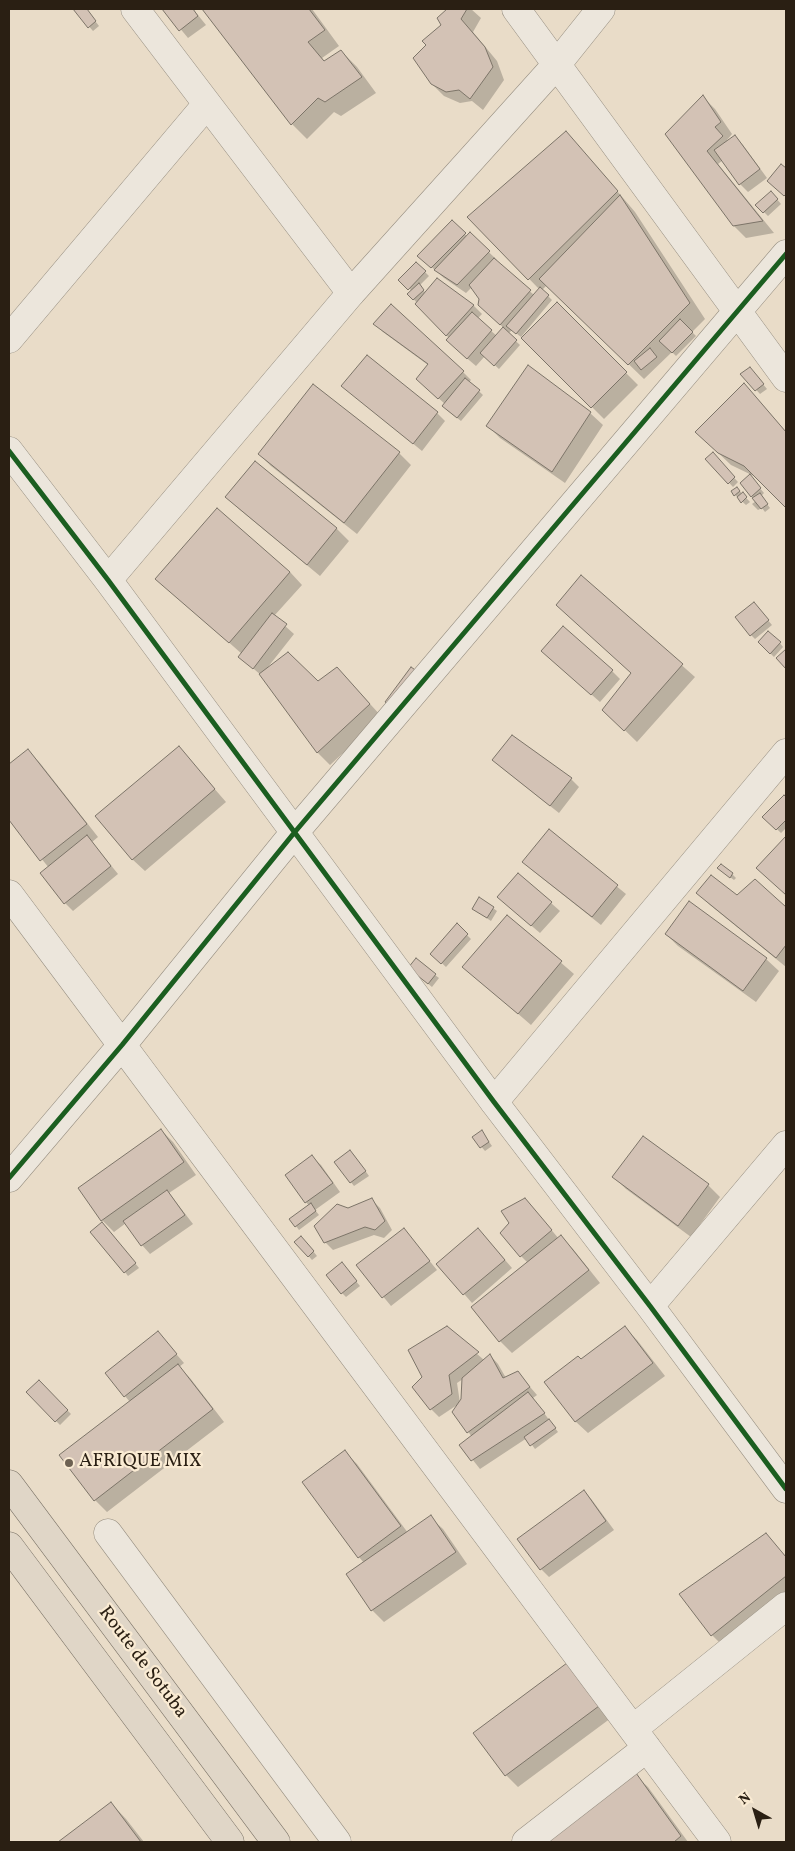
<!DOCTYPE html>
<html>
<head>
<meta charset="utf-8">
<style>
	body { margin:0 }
	#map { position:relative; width:795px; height:1851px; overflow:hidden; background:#e9dcc8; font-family:Vollkorn,serif }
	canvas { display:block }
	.frame { position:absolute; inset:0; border:10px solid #2a1f13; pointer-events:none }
	.north { position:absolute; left:730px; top:1786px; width:50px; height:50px; -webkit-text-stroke:4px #faebd3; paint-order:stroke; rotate:321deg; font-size:14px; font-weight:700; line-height:20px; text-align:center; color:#2a1f13 }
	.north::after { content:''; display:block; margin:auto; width:18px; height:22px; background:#2a1f13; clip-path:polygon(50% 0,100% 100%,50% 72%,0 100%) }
</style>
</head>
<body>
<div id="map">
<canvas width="795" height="1851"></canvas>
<div class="frame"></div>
<div class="north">N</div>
</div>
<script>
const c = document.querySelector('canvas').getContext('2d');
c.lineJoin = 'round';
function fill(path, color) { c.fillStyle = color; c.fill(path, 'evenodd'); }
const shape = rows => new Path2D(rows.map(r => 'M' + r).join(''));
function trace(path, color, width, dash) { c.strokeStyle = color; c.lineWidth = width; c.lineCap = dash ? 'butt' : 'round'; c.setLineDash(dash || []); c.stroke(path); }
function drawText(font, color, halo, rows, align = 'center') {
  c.font = font + ' Vollkorn,serif'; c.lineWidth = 4.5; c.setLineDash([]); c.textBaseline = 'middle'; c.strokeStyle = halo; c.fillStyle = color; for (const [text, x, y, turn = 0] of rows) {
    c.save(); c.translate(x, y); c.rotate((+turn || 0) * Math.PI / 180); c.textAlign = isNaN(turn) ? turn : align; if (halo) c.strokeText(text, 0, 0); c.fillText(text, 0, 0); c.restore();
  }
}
fill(shape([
	[74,9,86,9,99,26,93,31],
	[164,9,193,9,206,25,188,38],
	[204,9,312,9,339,46,322,58,325,62,341,51,357,67,376,93,341,116,334,112,307,139,292,124],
	[448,9,471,9,481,18,473,32,497,61,504,80,483,110,472,101,460,103,444,96,431,83,427,45,442,25,438,18],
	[703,97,715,109,732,134,727,140,728,142,735,137,743,145,767,178,748,192,740,184,723,160,718,164,774,233,746,238,734,226,667,134],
	[578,145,635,212,705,319,692,332,696,336,676,356,672,352,644,379,547,285,542,290,552,300,521,337,512,330,508,334,520,345,499,369,485,356,476,366,456,349,450,339,416,304,417,303,409,294,412,291,400,280,416,263,429,276,419,286,426,293,438,280,474,306,482,314,477,319,497,336,504,328,488,314,472,287,466,293,444,278,419,256,452,222,468,237,470,234,497,260,496,261,534,295,539,289,469,217],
	[771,192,781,204,768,216,757,205],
	[557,304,638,385,604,419,523,338],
	[375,324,463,372,471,380,469,382,483,395,461,421,447,410,445,404,426,387,428,365,383,332],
	[529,366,590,413,603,425,565,483,500,438,488,426],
	[753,372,767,389,760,394,742,374],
	[313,386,399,453,411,465,357,534,271,466,259,454],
	[343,386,437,413,445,421,422,451],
	[756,397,786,432,786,506,758,478,731,465,709,444],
	[712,454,738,482,733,487,707,459],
	[255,462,337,529,349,541,320,576,239,509,227,497],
	[753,480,764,493,761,496,770,508,765,512,762,508,758,510,752,504,756,501,741,483],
	[737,488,750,502,746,505,735,495],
	[290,572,302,585,274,616,294,634,268,667,318,683,349,681,382,717,330,765,318,753,262,676,240,657,242,654,157,579],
	[582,577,695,677,637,742,603,709,632,673],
	[757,607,772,625,755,639,751,635],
	[759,642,780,643,783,647,774,657],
	[551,659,612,671,620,679,600,702],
	[179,748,226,802,145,871,132,859],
	[28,751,40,763,98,837,92,842,118,874,73,911,65,903,49,868,9,818,9,766],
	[502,768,571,779,579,787,559,813],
	[784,796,786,799,786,828,781,833,764,817],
	[549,831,626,894,601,925,532,870],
	[786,838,786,895,758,868],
	[723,872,732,874,736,878,734,880],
	[755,881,786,909,786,967,710,905,698,893,738,897],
	[479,898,497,911,491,921,473,909],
	[689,902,766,959,779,971,756,1002,678,946,666,934],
	[551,903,560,911,540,933,507,905],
	[507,916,574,974,531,1025,464,967],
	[457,925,471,939,446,967,431,953],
	[414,972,435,975,439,978,432,987],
	[161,1130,173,1142,196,1175,169,1193,193,1224,150,1254,142,1245,126,1223,114,1232,102,1220],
	[485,1136,492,1146,485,1151,473,1137],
	[354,1155,369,1176,354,1186,335,1162],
	[312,1157,321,1165,340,1192,315,1210,319,1215,299,1230,296,1226,309,1206,286,1175],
	[614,1177,708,1185,720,1197,691,1237,626,1189],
	[371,1199,380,1208,392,1230,384,1238,374,1235,333,1250,325,1242],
	[533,1208,559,1239,561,1237,573,1249,600,1283,512,1353,500,1341,473,1307,528,1263,521,1256],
	[106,1227,139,1268,128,1276,125,1272],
	[404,1230,437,1270,391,1306,358,1266],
	[486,1238,512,1268,472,1303,438,1264],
	[305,1241,317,1256,312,1260,296,1242],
	[345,1268,360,1286,346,1297,342,1293],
	[447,1328,484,1360,490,1355,498,1364,506,1378,518,1373,537,1395,533,1398,558,1432,535,1449,527,1438,480,1469,461,1445,472,1437,454,1412,460,1403,439,1417,431,1409,423,1377],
	[463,1379,462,1400,460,1403,457,1383],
	[625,1328,637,1340,665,1376,588,1433,575,1421,582,1360],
	[158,1333,184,1363,179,1367,190,1378,224,1422,107,1512,95,1500,130,1402,125,1396],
	[39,1382,71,1414,60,1425,28,1392],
	[345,1452,357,1464,408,1533,430,1517,443,1529,467,1564,384,1622,372,1610,364,1563,359,1557],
	[584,1491,592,1500,614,1530,549,1577,541,1569],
	[766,1535,786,1557,786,1598,724,1647,712,1635],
	[567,1664,611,1718,518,1787,506,1775],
	[635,1775,648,1787,688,1842,549,1842,545,1838],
	[111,1803,126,1819,144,1842,60,1842]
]), '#0003');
const building = shape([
	[73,9,87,9,96,21,88,28,73,9],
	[162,9,193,9,198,16,179,31,162,9],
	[202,9,309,9,325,30,308,42,324,61,341,50,362,77,325,102,318,98,291,125,202,9],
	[447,9,467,9,461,19,485,47,493,67,470,99,459,90,446,92,431,84,413,58,426,45,422,41,441,25,437,18,447,9],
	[703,95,721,122,715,127,723,136,707,151,763,221,733,226,665,134,703,95],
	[566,131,618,191,528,280,467,217,566,131],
	[735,135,760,169,739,185,714,150,735,135],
	[781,164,786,168,786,194,784,196,767,181,781,164],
	[771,191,778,199,763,213,755,205,771,191],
	[620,195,690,303,628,365,539,279,620,195],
	[452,220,466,233,431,268,417,256,452,220],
	[470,232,490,251,457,285,434,270,470,232],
	[494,258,531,290,500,325,478,305,479,299,469,285,494,258],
	[416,262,426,271,408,290,398,280,416,262],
	[437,278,474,305,446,336,415,304,437,278],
	[419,283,424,290,413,300,407,294,419,283],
	[540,287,549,295,516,334,506,326,540,287],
	[557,302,627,372,591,408,521,338,557,302],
	[391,304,464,371,438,399,416,379,428,364,373,324,391,304],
	[472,312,492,330,467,359,446,340,472,312],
	[680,319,693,332,672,353,659,341,680,319],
	[503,327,517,340,494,366,480,353,503,327],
	[650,348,657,357,641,370,634,361,650,348],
	[367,355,438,412,413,444,341,386,367,355],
	[528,365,591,412,552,472,486,426,528,365],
	[750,367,764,384,755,391,740,374,750,367],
	[465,378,480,390,457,418,442,406,465,378],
	[744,383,786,432,786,508,744,466,718,453,695,432,744,383],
	[313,384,400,452,344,523,258,454,313,384],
	[713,452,735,477,728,484,705,459,713,452],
	[255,461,337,528,307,565,225,497,255,461],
	[750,474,761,488,751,497,740,483,750,474],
	[737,487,740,491,734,496,731,491,737,487],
	[743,492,747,497,741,503,737,497,743,492],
	[760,493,768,504,761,509,752,498,760,493],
	[217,508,290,572,229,643,155,579,217,508],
	[581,575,683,664,624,731,602,710,631,673,556,605,581,575],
	[754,602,769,620,750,636,735,617,754,602],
	[272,613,287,624,253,669,238,657,272,613],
	[563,626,613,670,591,695,541,651,563,626],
	[768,631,781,642,770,654,758,642,768,631],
	[786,649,786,669,776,658,786,649],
	[288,652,318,681,337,667,370,704,317,753,259,674,288,652],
	[411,667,421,674,395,709,385,702,411,667],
	[512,735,572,778,550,806,492,760,512,735],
	[179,746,215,789,132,860,95,816,179,746],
	[28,749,87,824,40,861,9,820,9,764,28,749],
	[784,795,786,797,786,820,776,830,762,817,784,795],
	[549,829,618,885,592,917,522,862,549,829],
	[87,835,111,866,64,904,40,873,87,835],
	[786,836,786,895,756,868,786,836],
	[721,864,733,873,730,878,717,868,721,864],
	[518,873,552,902,531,926,497,897,518,873],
	[711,875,737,895,755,879,786,907,786,945,776,958,696,893,711,875],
	[479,897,494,907,487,918,472,909,479,897],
	[689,901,767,958,743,991,665,934,689,901],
	[507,915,562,961,518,1014,462,967,507,915],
	[457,923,468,934,441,964,430,954,457,923],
	[416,958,436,974,428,984,408,968,416,958],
	[161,1129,184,1162,101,1221,78,1188,161,1129],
	[482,1130,489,1142,480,1148,472,1137,482,1130],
	[643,1136,709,1184,678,1226,612,1177,643,1136],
	[350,1150,366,1171,350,1183,334,1162,350,1150],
	[312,1155,333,1183,305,1203,285,1175,312,1155],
	[167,1190,185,1215,141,1246,123,1221,167,1190],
	[372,1198,385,1221,375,1230,365,1227,324,1243,314,1226,337,1204,348,1208,372,1198],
	[525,1198,552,1230,520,1257,500,1233,509,1223,501,1211,525,1198],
	[311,1203,316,1211,295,1227,289,1219,311,1203],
	[102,1222,136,1263,124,1273,90,1232,102,1222],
	[404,1228,430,1261,382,1298,356,1265,404,1228],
	[478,1228,505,1260,463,1295,436,1264,478,1228],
	[561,1235,589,1270,499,1342,471,1307,561,1235],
	[301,1236,314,1251,308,1257,294,1242,301,1236],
	[342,1262,357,1281,341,1294,326,1275,342,1262],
	[447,1326,479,1352,449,1375,452,1394,430,1410,412,1387,422,1377,408,1350,447,1326],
	[625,1326,653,1363,575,1422,544,1382,578,1356,581,1359,625,1326],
	[158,1331,177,1354,124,1397,105,1373,158,1331],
	[490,1354,503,1378,518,1371,530,1387,467,1433,452,1412,461,1399,462,1378,490,1354],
	[178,1364,213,1409,94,1501,59,1455,178,1364],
	[39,1380,68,1410,55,1422,26,1392,39,1380],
	[528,1392,545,1413,471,1461,459,1445,528,1392],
	[549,1419,556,1428,530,1446,524,1437,549,1419],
	[345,1450,401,1526,358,1558,302,1482,345,1450],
	[584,1490,606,1521,540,1570,517,1539,584,1490],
	[431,1515,456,1552,371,1611,346,1574,431,1515],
	[766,1533,786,1557,786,1576,711,1636,679,1594,766,1533],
	[567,1663,599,1706,505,1776,473,1733,567,1663],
	[636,1773,681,1836,674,1842,547,1842,636,1773],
	[111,1802,141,1842,58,1842,111,1802]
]);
fill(building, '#d3c2b5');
trace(building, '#7c7468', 1);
const minor = shape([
	[135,9,351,293],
	[516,9,786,378],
	[9,339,207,104],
	[9,451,108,580,494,1102,650,1306,786,1489],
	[108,580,351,293,557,64,601,9],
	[9,894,717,1842],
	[494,1102,786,753],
	[9,1178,122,1045,294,833,786,254],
	[650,1306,786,1145],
	[108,1533,337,1842],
	[633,1729,786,1606],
	[526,1842,647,1748]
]);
const primary = shape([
	[9,1484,276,1842],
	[9,1546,230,1842]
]);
trace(minor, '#968e81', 29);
trace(primary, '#7c7468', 29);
trace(minor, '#ece6dc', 28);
trace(primary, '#e0d6c7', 28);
trace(shape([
	[9,451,108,580,494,1102,650,1306,786,1489],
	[9,1178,122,1045,294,833,786,254]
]), '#1b5e20', 5);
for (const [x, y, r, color] of [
	[69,1463,5,"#6d6152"]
]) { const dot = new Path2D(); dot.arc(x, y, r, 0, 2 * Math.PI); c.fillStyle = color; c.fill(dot); trace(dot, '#faebd3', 2); }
drawText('19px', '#2a1f13', '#faebd3', [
	["AFRIQUE MIX",79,1463]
], 'left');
drawText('19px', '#2a1f13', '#faebd3', [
	["Route de Sotuba",142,1663,53]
]);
</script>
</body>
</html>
